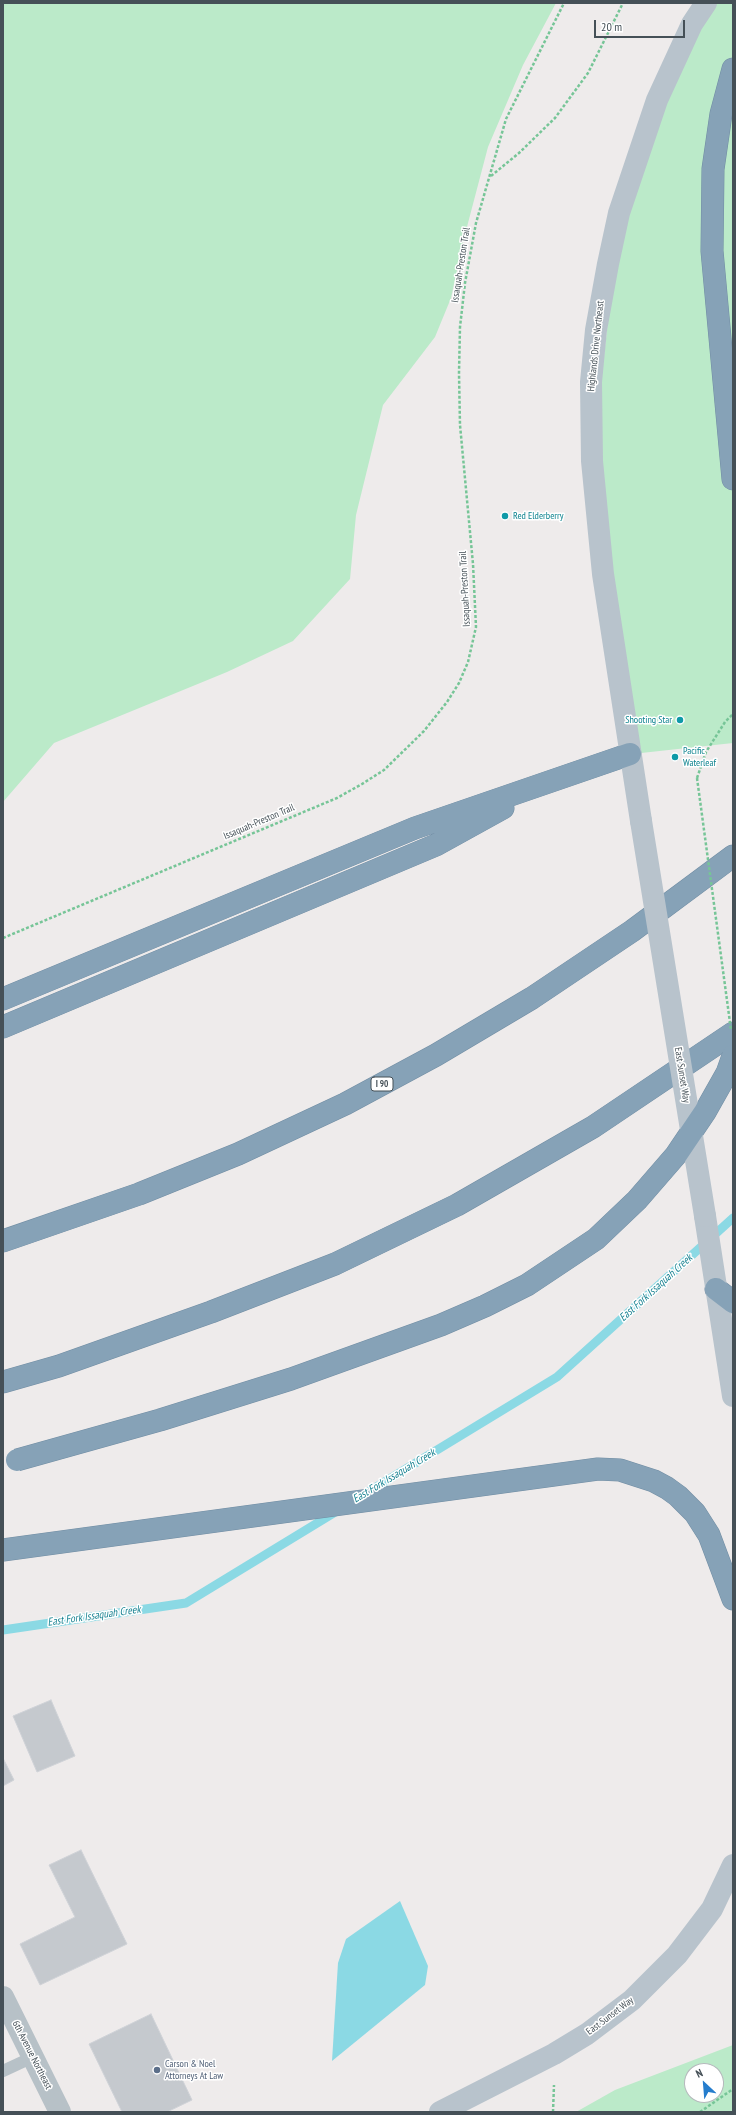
<!DOCTYPE html>
<html>
<head>
<meta charset="utf-8">
<style>
	body { margin:0 }
	#map { position:relative; width:736px; height:2115px; overflow:hidden; background:#eeebeb; font-family:"PT Sans Narrow",sans-serif }
	canvas { display:block }
	.frame { position:absolute; inset:0; border:4px solid #455057; pointer-events:none }
	.north { position:absolute; left:684px; top:2063px; width:40px; height:40px; box-sizing:border-box; background:#fff; border:1px solid #b5b9bc; border-radius:50%; rotate:334deg; font-size:11px; font-weight:700; line-height:16px; text-align:center; color:#455057 }
	.north::after { content:''; display:block; margin:auto; width:14px; height:18px; background:#267dcd; clip-path:polygon(50% 0,100% 100%,50% 72%,0 100%) }
	.scale { position:absolute; left:594px; top:20px; width:91px; height:18px; box-sizing:border-box; border:2px solid #455057; border-top:0; padding-left:5px; font-size:12px; line-height:14px; white-space:nowrap; color:#455057; -webkit-text-stroke:3px #fff; paint-order:stroke }
</style>
</head>
<body>
<div id="map">
<canvas width="736" height="2115"></canvas>
<div class="frame"></div>
<div class="north">N</div>
<div class="scale">20 m</div>
</div>
<script>
const c = document.querySelector('canvas').getContext('2d');
c.lineJoin = 'round';
function fill(path, color) { c.fillStyle = color; c.fill(path, 'evenodd'); }
const shape = rows => new Path2D(rows.map(r => 'M' + r).join(''));
function trace(path, color, width, dash) { c.strokeStyle = color; c.lineWidth = width; c.lineCap = dash ? 'butt' : 'round'; c.setLineDash(dash || []); c.stroke(path); }
function drawText(font, color, halo, rows, align = 'center') {
  c.font = font + ' "PT Sans Narrow",sans-serif'; c.lineWidth = 3; c.setLineDash([]); c.textBaseline = 'middle'; c.strokeStyle = halo; c.fillStyle = color; for (const [text, x, y, turn = 0] of rows) {
    c.save(); c.translate(x, y); c.rotate((+turn || 0) * Math.PI / 180); c.textAlign = isNaN(turn) ? turn : align; if (halo) c.strokeText(text, 0, 0); c.fillText(text, 0, 0); c.restore();
  }
}
fill(shape([
	[3,3,556,3,523,65,488,147,463,242,451,298,435,337,383,405,356,515,350,579,293,641,227,672,54,743,3,802],
	[706,3,733,3,733,743,632,754,592,461,622,199],
	[733,2045,733,2112,576,2112,615,2090],
	[692,2071,716,2071,716,2095,692,2095]
]), '#bbeac9');
fill(shape([
	[400,1901,428,1966,425,1985,332,2061,338,1963,346,1939]
]), '#8bd9e4');
trace(shape([
	[363,1495,557,1377,733,1218],
	[3,1630,186,1603,337,1511]
]), '#8bd9e4', 9);
const building = shape([
	[51,1700,75,1756,37,1772,13,1716,51,1700],
	[3,1758,14,1780,3,1786,3,1758],
	[81,1850,127,1944,40,1985,20,1944,75,1917,49,1865,81,1850],
	[151,2014,192,2100,167,2112,122,2112,89,2044,151,2014]
]);
fill(building, '#c5c9ce');
trace(building, '#cfd2d7', 1);
const motorway = shape([
	[733,69,721,114,713,169,712,251,733,479],
	[3,999,415,828,630,754],
	[3,1027,436,845,503,808],
	[3,1241,139,1194,238,1154,345,1104,436,1055,532,998,632,931,733,856],
	[716,1289,733,1302],
	[3,1382,59,1366,211,1312,335,1264,457,1205,593,1127,733,1033],
	[3,1550,598,1469,620,1470,654,1481,667,1488,678,1496,695,1513,709,1535,733,1599]
]);
trace(motorway, '#718da3', 23);
trace(shape([
	[491,176,519,153,555,118,588,73,623,3],
	[697,778,706,752,725,722,733,714],
	[3,938,337,798,362,784,384,770,424,731,447,702,459,683,468,662,476,627,473,564,460,425,459,373,460,327,465,283,476,223,506,119,564,3],
	[553,2112,554,2085],
	[700,2112,733,2089]
]), '#76c597', 2.5, [3, 2]);
trace(shape([
	[3,2071,33,2057]
]), '#b7c1c7', 12);
trace(shape([
	[3,1997,60,2112]
]), '#b7c1c7', 22);
trace(shape([
	[641,821,603,574,592,461,591,382,596,330,608,264,619,213,657,100,692,24,706,3],
	[705,1216,733,1396],
	[440,2112,554,2054,587,2034,632,2000,677,1955,712,1909,733,1865]
]), '#b8c3cc', 22);
trace(motorway, '#86a2b7', 22);
const motorwayBridge = shape([
	[17,1460,160,1420,291,1379,441,1325,485,1306,527,1285,596,1239,637,1200,676,1155,705,1112,727,1073,733,1056]
]);
trace(motorwayBridge, '#718da3', 23, []);
trace(shape([
	[697,778,731,1030]
]), '#76c597', 2.5, [3, 2]);
trace(shape([
	[641,821,705,1216]
]), '#b8c3cc', 22);
trace(motorwayBridge, '#86a2b7', 22);
for (const [x, y, r, color] of [
	[505,516,4,"#0f9aa8"],
	[680,720,4,"#0f9aa8"],
	[675,757,4,"#0f9aa8"],
	[157,2070,4,"#5c6f8a"]
]) { const dot = new Path2D(); dot.arc(x, y, r, 0, 2 * Math.PI); c.fillStyle = color; c.fill(dot); trace(dot, '#fff', 1.5); }
for (const [x, y, w] of [
	[382,1084,22]
]) { const box = new Path2D(); box.roundRect(x - w / 2, y - 7, w, 14, 3); c.fillStyle = '#fff'; c.fill(box); trace(box, '#455057', 1); }
drawText('bold 9px', '#455057', null, [
	["I 90",382,1084]
]);
drawText('10px', '#455057', '#fff', [
	["Issaquah-Preston Trail",461,265,-81],
	["Highlands Drive Northeast",596,346,-84],
	["Issaquah-Preston Trail",465,589,-93],
	["Issaquah-Preston Trail",259,822,-23],
	["East Sunset Way",682,1075,81],
	["East Sunset Way",610,2016,-37],
	["6th Avenue Northeast",32,2055,63]
]);
drawText('10px', '#0d838f', '#fff', [
	["Red Elderberry",513,516],
	["Shooting Star",672,720,"right"],
	["Pacific",683,751],
	["Waterleaf",683,763]
], 'left');
drawText('10px', '#4e5e75', '#fff', [
	["Carson & Noel",165,2064],
	["Attorneys At Law",165,2076]
], 'left');
drawText('italic 11px', '#178291', '#fff', [
	["East Fork Issaquah Creek",656,1288,-42],
	["East Fork Issaquah Creek",394,1476,-31],
	["East Fork Issaquah Creek",94,1616,-8]
]);
</script>
</body>
</html>
